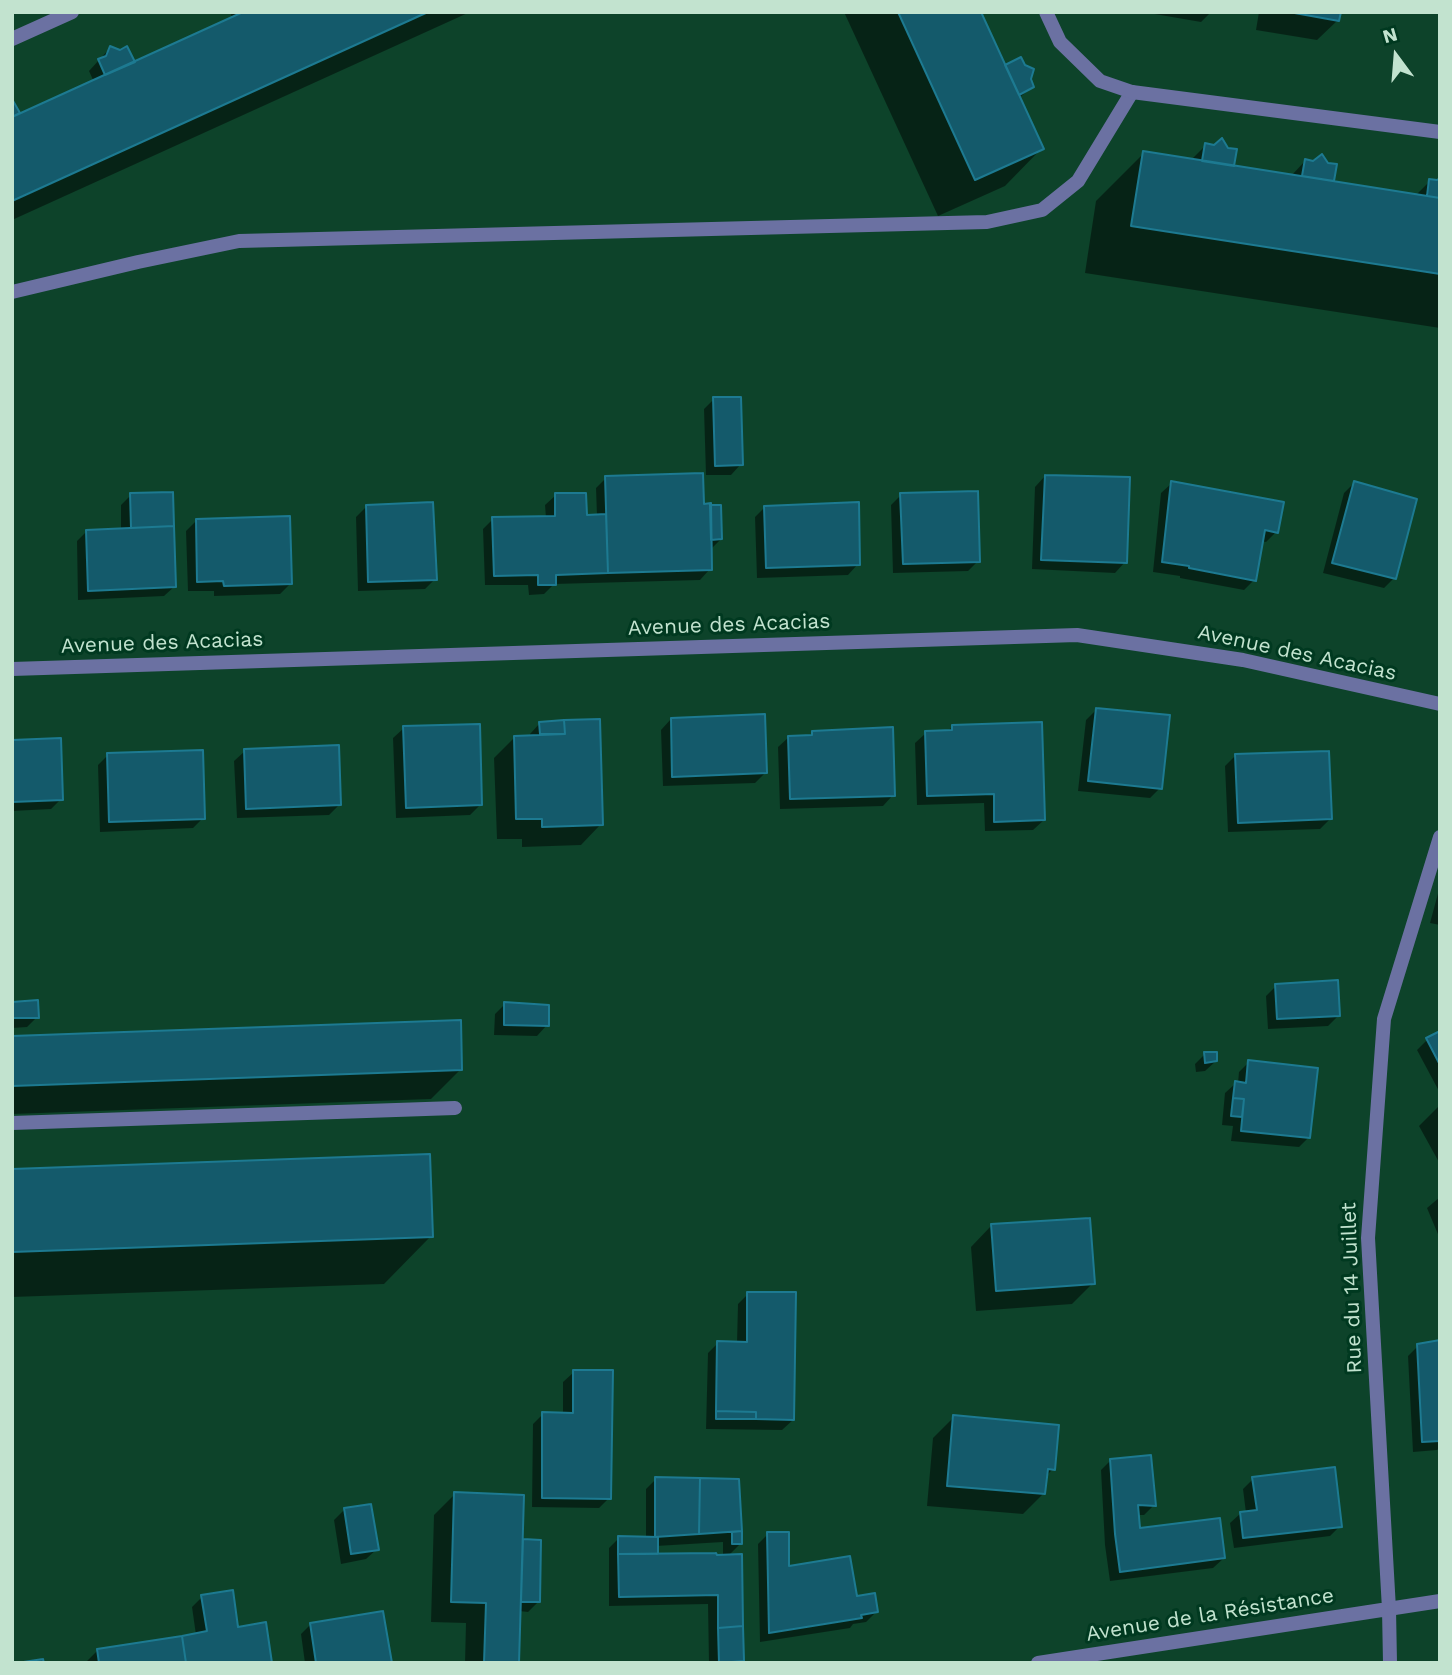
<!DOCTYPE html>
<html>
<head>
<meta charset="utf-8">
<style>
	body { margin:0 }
	#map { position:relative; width:1452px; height:1675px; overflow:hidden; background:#0d432a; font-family:"Work Sans",sans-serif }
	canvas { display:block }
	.frame { position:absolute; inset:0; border:14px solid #c2e3cf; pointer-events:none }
	.north { position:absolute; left:1361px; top:21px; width:70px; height:70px; -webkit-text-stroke:5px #003920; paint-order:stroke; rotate:344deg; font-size:19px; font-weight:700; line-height:28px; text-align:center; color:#c2e3cf }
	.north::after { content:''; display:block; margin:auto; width:24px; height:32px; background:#c2e3cf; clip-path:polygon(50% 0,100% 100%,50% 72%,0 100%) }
</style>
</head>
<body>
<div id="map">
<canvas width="1452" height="1675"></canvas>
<div class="frame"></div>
<div class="north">N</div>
</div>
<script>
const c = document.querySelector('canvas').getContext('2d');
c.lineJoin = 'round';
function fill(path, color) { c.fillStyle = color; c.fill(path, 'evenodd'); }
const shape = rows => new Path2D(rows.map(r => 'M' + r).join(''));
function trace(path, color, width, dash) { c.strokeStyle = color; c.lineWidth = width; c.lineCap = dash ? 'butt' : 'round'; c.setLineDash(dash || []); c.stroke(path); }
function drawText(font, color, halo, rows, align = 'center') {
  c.font = font + ' "Work Sans",sans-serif'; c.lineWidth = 6; c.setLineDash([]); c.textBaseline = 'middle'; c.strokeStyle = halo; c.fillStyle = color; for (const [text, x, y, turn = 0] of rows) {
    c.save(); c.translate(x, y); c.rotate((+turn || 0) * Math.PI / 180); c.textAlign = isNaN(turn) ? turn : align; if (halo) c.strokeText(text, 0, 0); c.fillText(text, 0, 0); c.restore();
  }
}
fill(shape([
	[230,12,470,12,12,220,12,119,94,82,89,71,110,48,134,64,233,19],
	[844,12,980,12,1005,67,1029,79,1032,87,1019,98,1042,148,1005,186,938,216],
	[1143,12,1211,12,1201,22],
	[1259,12,1339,12,1338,20,1317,40,1256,30],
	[1206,145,1232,167,1291,176,1305,161,1335,166,1332,182,1415,196,1430,181,1440,180,1440,328,1085,273,1096,201,1144,153,1190,161],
	[714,399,741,464,731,475,706,475,704,409],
	[1045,476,1125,562,1115,573,1032,569,1035,487],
	[606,478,702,506,721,539,710,550,710,569,700,580,554,584,544,594,529,595,528,585,485,585,483,529,493,519,546,518,545,505,556,495,585,517,597,516,596,488],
	[1172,483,1276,532,1266,542,1262,541,1254,580,1244,590,1180,578,1180,576,1153,572,1161,493],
	[1354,483,1394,578,1384,588,1323,573,1344,493],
	[131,495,175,586,164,596,78,600,77,541,87,531,121,530,121,505],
	[901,495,978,561,968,571,893,573,891,505],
	[366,507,435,579,425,589,358,591,356,517],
	[765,507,858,564,848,575,757,578,755,517],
	[196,521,290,584,280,594,214,596,214,591,188,591,186,531],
	[1096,710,1160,788,1150,798,1078,791,1086,720],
	[671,719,765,773,755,783,663,786,661,730],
	[598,721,601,824,581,845,522,847,522,839,497,839,494,758,514,738,530,737,530,734,540,723],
	[952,727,1044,820,1033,830,985,831,984,803,917,805,915,743,926,733,947,732],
	[404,728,480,805,470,815,396,818,393,738],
	[813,732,893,795,883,806,780,809,778,747,789,737,809,736],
	[12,741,61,799,51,809,12,811],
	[245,751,339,805,329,815,237,818,234,761],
	[108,755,203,818,193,828,100,832,98,765],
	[1235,756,1330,819,1320,829,1228,832,1225,766],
	[1440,886,1440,925,1430,923],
	[1276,986,1338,1016,1328,1026,1268,1029,1266,996],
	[13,1003,37,1017,27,1027,12,1028],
	[505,1004,547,1025,537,1036,494,1035,495,1014],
	[1440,1033,1440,1093,1417,1050,1427,1040],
	[12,1038,461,1069,431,1099,12,1114],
	[1205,1054,1216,1061,1205,1071,1196,1072,1195,1064],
	[1249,1062,1309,1137,1299,1147,1231,1141,1233,1126,1222,1125,1225,1093,1236,1083,1238,1083,1239,1072],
	[1440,1105,1440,1164,1419,1126],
	[12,1171,431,1236,384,1284,12,1297],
	[1440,1197,1440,1239,1427,1208],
	[991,1226,1093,1283,1072,1304,976,1311,971,1247],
	[748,1294,793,1420,782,1430,706,1429,708,1353,718,1343,737,1343,738,1304],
	[1440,1342,1440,1448,1437,1450,1413,1452,1408,1356,1418,1346],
	[574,1372,609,1498,599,1508,532,1507,533,1424,543,1414,563,1414,563,1382],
	[954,1417,1053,1469,1045,1477,1044,1493,1023,1514,927,1506,933,1438],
	[1111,1460,1154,1505,1144,1515,1137,1515,1139,1530,1224,1558,1213,1568,1110,1581,1105,1545,1101,1470],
	[656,1479,738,1481,740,1544,728,1556,742,1660,739,1663,709,1663,708,1604,609,1606,609,1548,619,1538,646,1538,646,1489],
	[723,1542,723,1556,656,1555,656,1546],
	[1253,1479,1340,1526,1330,1536,1234,1548,1230,1523,1241,1513,1246,1513,1243,1489],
	[455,1494,521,1543,524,1541,538,1602,528,1612,519,1611,517,1663,465,1663,466,1623,431,1622,434,1515],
	[344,1510,377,1549,366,1559,341,1564,334,1520],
	[768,1534,787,1568,856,1598,876,1612,866,1622,853,1624,850,1628,760,1642,758,1544],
	[202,1597,271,1663,88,1663,87,1661,97,1651,196,1635,192,1607],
	[311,1624,390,1663,305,1663,301,1634]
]), '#0007');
const building = shape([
	[243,12,428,12,12,201,12,117,243,12],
	[898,12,981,12,1044,149,975,180,898,12],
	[1289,12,1341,12,1339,21,1289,12],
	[110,46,120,50,127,46,135,62,105,75,98,59,106,56,110,46],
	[1021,57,1025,65,1034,69,1031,79,1034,87,1019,95,1005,65,1021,57],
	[12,99,20,113,12,117,12,99],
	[1222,138,1228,148,1237,149,1234,166,1202,161,1205,143,1214,145,1222,138],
	[1143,151,1440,198,1440,274,1131,226,1143,151],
	[1322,154,1328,163,1337,164,1334,181,1302,176,1305,159,1313,161,1322,154],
	[1440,178,1440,198,1427,196,1429,179,1437,180,1440,178],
	[713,397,741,397,743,465,715,466,713,397],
	[703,473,704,504,711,503,712,570,608,573,605,476,703,473],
	[1045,475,1130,477,1127,563,1041,560,1045,475],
	[1171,481,1284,502,1278,533,1265,530,1256,581,1189,568,1189,566,1162,562,1171,481],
	[1354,481,1417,499,1396,579,1332,563,1354,481],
	[978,491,980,562,903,564,900,493,978,491],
	[173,492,174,526,131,528,130,493,173,492],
	[555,493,586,493,587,515,606,514,608,573,556,575,556,585,538,585,538,575,494,576,492,517,555,516,555,493],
	[433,502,437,580,368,582,366,505,433,502],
	[859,502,860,565,766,568,764,506,859,502],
	[710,505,721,505,722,539,711,540,710,505],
	[290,516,292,584,224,586,223,581,197,582,196,519,290,516],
	[174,526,176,587,88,591,86,530,174,526],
	[1096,708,1170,715,1162,789,1088,781,1096,708],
	[765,714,767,773,672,777,671,718,765,714],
	[600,719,603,825,542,827,542,819,516,819,514,736,565,734,564,720,600,719],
	[564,720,565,734,540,734,539,722,564,720],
	[1042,722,1045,820,994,822,994,794,927,796,925,731,952,730,952,725,1042,722],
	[480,724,482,805,406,808,403,726,480,724],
	[893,727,895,796,790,799,788,736,812,735,812,731,893,727],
	[61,738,63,800,12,802,12,740,61,738],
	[339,745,341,805,246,809,244,749,339,745],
	[203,750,205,819,109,822,107,753,203,750],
	[1329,751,1332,819,1238,823,1235,754,1329,751],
	[1338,980,1340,1016,1277,1019,1275,984,1338,980],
	[38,1000,39,1018,13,1018,12,1002,38,1000],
	[504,1002,549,1005,549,1026,504,1025,504,1002],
	[461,1020,462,1070,12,1086,12,1036,461,1020],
	[1440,1031,1440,1065,1426,1038,1440,1031],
	[1204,1052,1217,1052,1217,1061,1205,1063,1204,1052],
	[1248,1060,1318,1068,1310,1138,1241,1131,1244,1099,1233,1098,1235,1081,1246,1083,1248,1060],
	[1233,1098,1244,1099,1242,1117,1231,1116,1233,1098],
	[430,1154,433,1237,12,1252,12,1169,430,1154],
	[1090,1218,1095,1284,996,1291,991,1224,1090,1218],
	[747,1292,796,1292,794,1420,756,1419,756,1412,716,1411,717,1341,747,1342,747,1292],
	[1440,1340,1440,1441,1422,1442,1417,1344,1440,1340],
	[573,1370,613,1370,611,1499,542,1498,542,1412,573,1413,573,1370],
	[716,1411,756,1412,756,1419,716,1419,716,1411],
	[953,1415,1059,1425,1055,1470,1048,1469,1045,1494,947,1486,953,1415],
	[1151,1455,1156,1506,1138,1505,1140,1528,1220,1518,1225,1558,1120,1572,1115,1534,1110,1459,1151,1455],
	[1335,1467,1342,1527,1243,1538,1240,1512,1257,1510,1252,1477,1335,1467],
	[655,1477,700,1478,699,1534,655,1537,655,1477],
	[700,1478,739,1479,742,1531,699,1534,700,1478],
	[454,1492,524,1495,519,1663,484,1663,486,1603,451,1602,454,1492],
	[371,1504,379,1550,351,1554,344,1508,371,1504],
	[742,1531,742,1544,732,1544,732,1532,742,1531],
	[767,1532,789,1532,789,1566,850,1556,857,1596,875,1593,878,1612,861,1615,862,1618,769,1633,767,1532],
	[618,1536,658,1537,658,1554,618,1554,618,1536],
	[523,1539,541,1540,540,1602,521,1602,523,1539],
	[716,1553,717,1555,742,1554,743,1626,718,1628,718,1595,619,1597,618,1554,716,1553],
	[233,1590,238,1627,266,1622,272,1663,186,1663,182,1636,207,1631,201,1595,233,1590],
	[383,1611,392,1663,316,1663,310,1623,383,1611],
	[743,1626,744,1661,719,1663,718,1628,743,1626],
	[182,1636,186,1663,99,1663,97,1649,182,1636],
	[43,1659,44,1663,17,1663,43,1659]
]);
fill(building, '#145a6b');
trace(building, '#1d7a91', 2);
trace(shape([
	[12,292,138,262,239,241,987,222,1042,210,1078,181,1132,92],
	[12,1123,455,1108]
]), '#6b71a2', 14);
trace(shape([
	[1046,12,1060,42,1100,81,1132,92,1440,132],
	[12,39,72,12],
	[12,669,1077,635,1243,660,1440,704],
	[1038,1663,1440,1601],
	[1390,1663,1389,1609,1368,1238,1384,1019,1440,837]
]), '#6b71a2', 14);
drawText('21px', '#c2e3cf', '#003920', [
	["Avenue des Acacias",729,625,-2],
	["Avenue des Acacias",162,643,-2],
	["Avenue des Acacias",1297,653,12],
	["Rue du 14 Juillet",1352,1288,-92],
	["Avenue de la Résistance",1210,1615,-9]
]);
</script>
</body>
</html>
